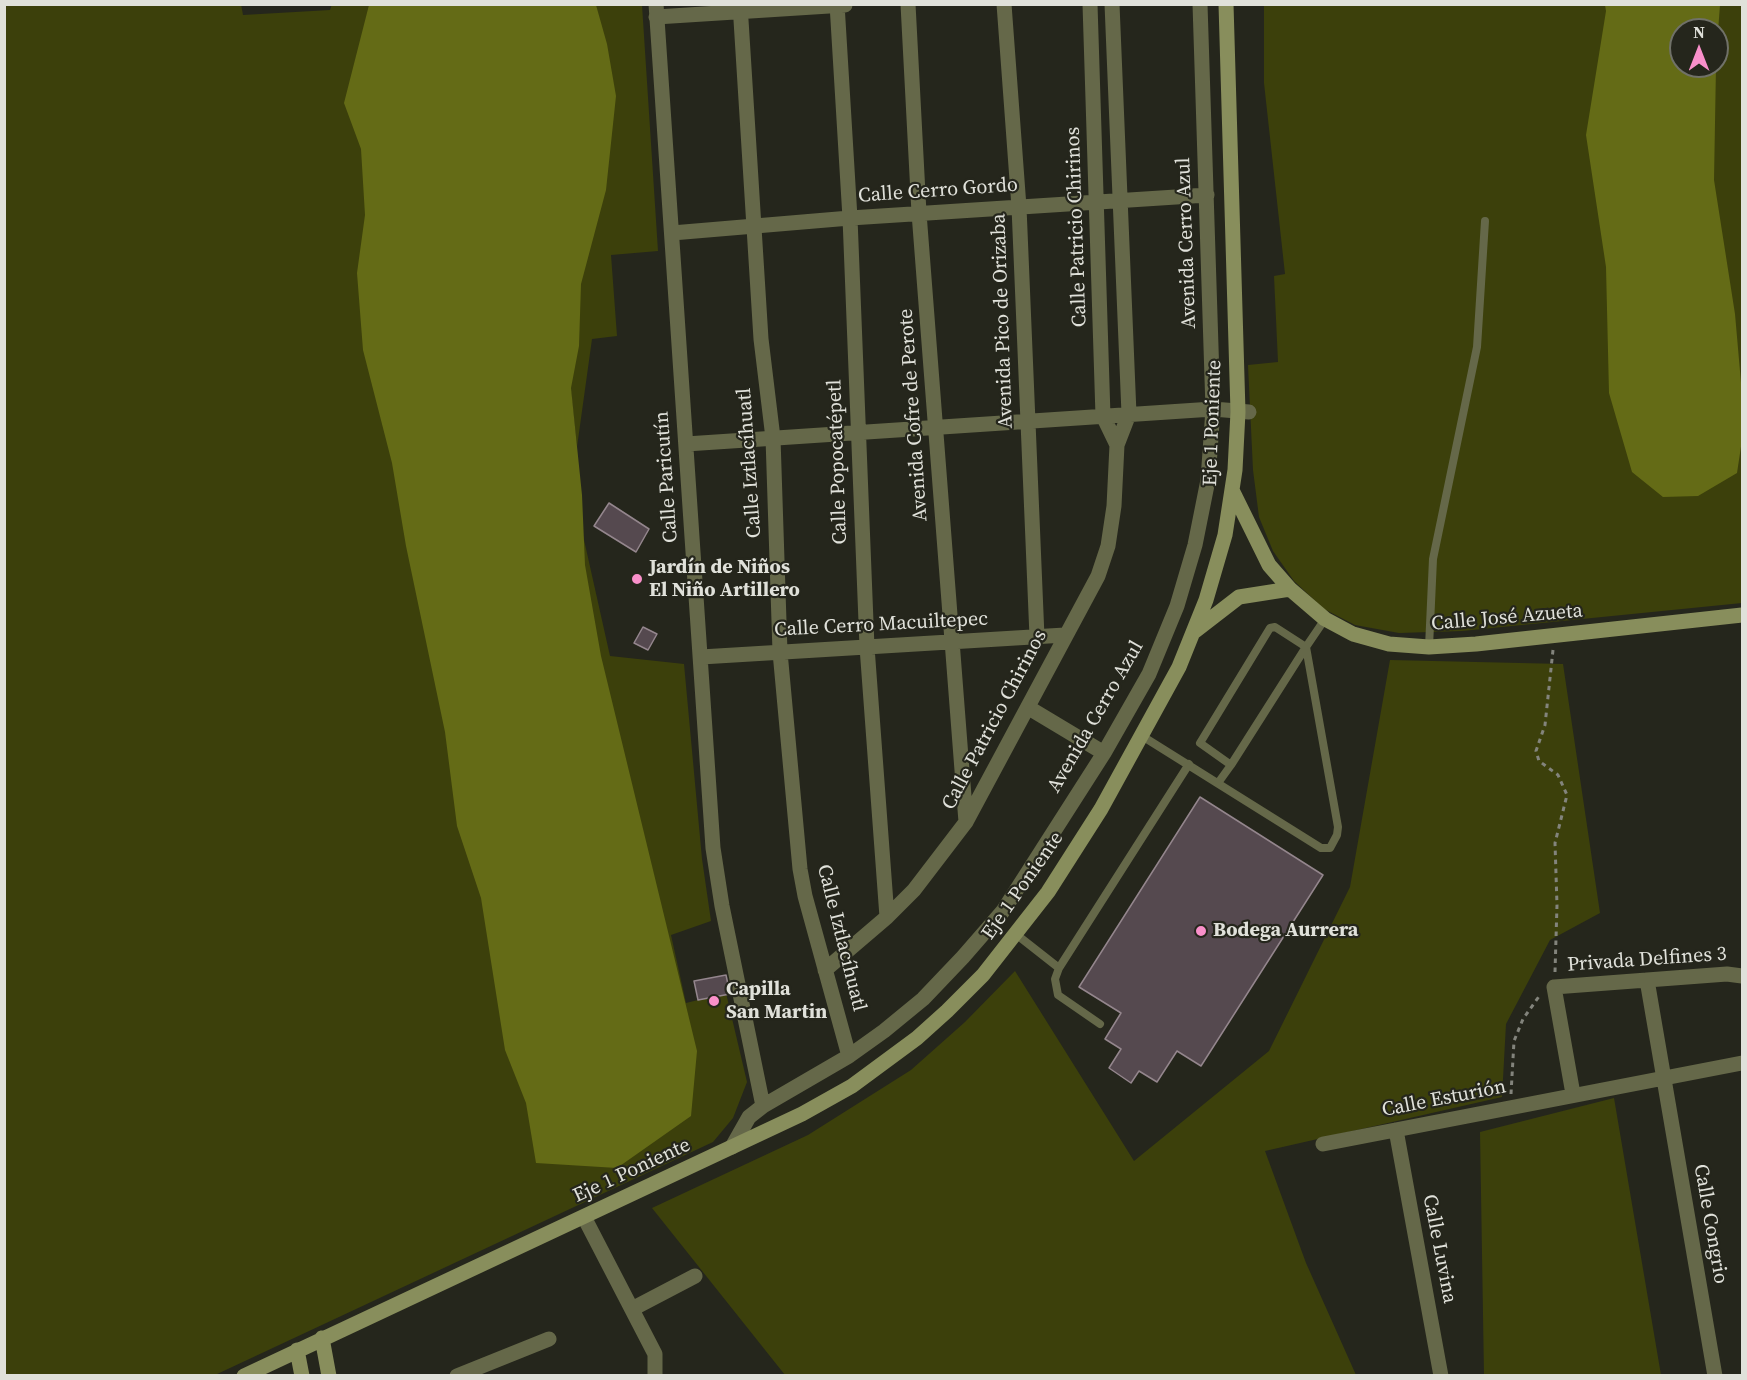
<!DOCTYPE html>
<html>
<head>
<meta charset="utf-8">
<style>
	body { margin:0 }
	#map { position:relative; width:1747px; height:1380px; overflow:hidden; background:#25261c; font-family:"Source Serif 4",serif }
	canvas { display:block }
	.frame { position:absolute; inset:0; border:6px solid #e0e1da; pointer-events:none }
	.north { position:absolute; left:1669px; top:18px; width:60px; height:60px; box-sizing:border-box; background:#25261c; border:2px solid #707168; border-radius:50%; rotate:0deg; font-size:16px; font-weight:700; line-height:24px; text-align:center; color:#e0e1da }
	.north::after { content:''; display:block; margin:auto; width:21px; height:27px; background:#f990ca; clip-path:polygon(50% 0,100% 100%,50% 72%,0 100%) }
</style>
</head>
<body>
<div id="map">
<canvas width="1747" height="1380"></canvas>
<div class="frame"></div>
<div class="north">N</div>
</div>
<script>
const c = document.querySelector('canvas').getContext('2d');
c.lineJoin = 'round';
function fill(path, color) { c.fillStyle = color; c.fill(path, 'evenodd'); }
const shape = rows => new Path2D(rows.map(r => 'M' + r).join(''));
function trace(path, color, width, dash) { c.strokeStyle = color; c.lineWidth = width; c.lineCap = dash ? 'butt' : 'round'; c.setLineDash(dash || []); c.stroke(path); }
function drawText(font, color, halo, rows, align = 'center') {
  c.font = font + ' "Source Serif 4",serif'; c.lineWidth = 4.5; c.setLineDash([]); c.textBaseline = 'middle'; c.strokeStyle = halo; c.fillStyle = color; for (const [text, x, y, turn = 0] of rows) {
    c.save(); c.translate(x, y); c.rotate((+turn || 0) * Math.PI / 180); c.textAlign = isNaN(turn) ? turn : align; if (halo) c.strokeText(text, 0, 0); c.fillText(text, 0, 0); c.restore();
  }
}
fill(shape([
	[241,4,243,15,330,10,332,4,642,5,658,251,611,255,617,336,592,339,577,447,571,392,561,437,610,656,684,664,702,859,711,921,671,935,686,1003,726,993,747,1082,733,1118,713,1142,215,1375,5,1376,5,5],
	[1264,5,1742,5,1742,603,1462,631,1399,633,1355,625,1324,609,1294,581,1273,551,1259,517,1253,470,1248,365,1278,362,1274,276,1285,274,1264,83],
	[1681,30,1717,30,1717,66,1681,66],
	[1390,660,1563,664,1600,913,1550,940,1506,1024,1502,1097,1265,1151,1306,1263,1356,1375,785,1375,652,1208,808,1135,911,1070,965,1022,1015,971,1134,1161,1269,1051,1350,887],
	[1614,1098,1661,1375,1484,1375,1480,1132]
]), '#3c400b');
fill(shape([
	[369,5,596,5,607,44,616,96,606,190,581,284,579,346,571,388,582,495,585,565,601,656,697,1051,691,1116,617,1168,536,1163,526,1103,505,1050,481,898,457,826,445,732,406,546,392,463,363,350,357,273,365,215,361,149,344,103],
	[1605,5,1720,5,1717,45,1717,30,1681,30,1681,66,1716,66,1714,180,1735,314,1742,394,1742,440,1737,473,1698,496,1663,497,1632,472,1609,393,1606,267,1586,135,1606,11]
]), '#646b16');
const building = shape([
	[609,503,649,529,636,552,594,526,609,503],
	[643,627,657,634,648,650,634,643,643,627],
	[1200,797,1323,875,1201,1066,1177,1051,1157,1082,1139,1071,1131,1083,1109,1068,1121,1049,1105,1039,1121,1013,1079,987,1200,797],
	[726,975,730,994,698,1000,694,981,726,975]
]);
fill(building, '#55494f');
trace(building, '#94868d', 1.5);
trace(shape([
	[1553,650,1545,725,1536,751,1539,761,1558,775,1567,795,1555,843,1557,905,1555,972],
	[1511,1094,1514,1041,1523,1019,1540,995]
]), '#83847c', 3, [4.5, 4.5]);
trace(shape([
	[1429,647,1433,559,1477,347,1485,221],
	[1142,736,1321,848,1330,848,1337,835,1338,827,1306,647,1325,619],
	[1218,783,1231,765,1306,647,1275,627,1270,628,1200,743,1231,765],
	[1017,935,1059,968,1189,764],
	[1059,968,1055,979,1058,995,1100,1024]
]), '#656849', 8);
trace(shape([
	[656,4,713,848,722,906,763,1106,749,1117,732,1147],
	[740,4,761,339,773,438,780,652,800,869,805,896,849,1056],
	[837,4,850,218,867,647,887,917],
	[908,4,919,213,966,822],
	[1004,4,1019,207,1037,637],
	[1090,4,1103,416,1117,445],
	[656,17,845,5],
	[672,233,850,218,1207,195],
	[686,444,1213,409,1249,412],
	[701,657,1065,635],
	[1029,708,1104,753],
	[825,970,887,917,914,890,966,822,1098,576,1108,546,1114,506,1117,445,1129,414,1112,4],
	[1647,980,1715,1376],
	[1573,1094,1554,987,1727,974,1742,976],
	[763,1106,849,1056,884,1031,923,999,963,957,1003,911,1104,753,1149,674,1177,606,1195,545,1208,480,1213,409,1200,4],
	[1396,1130,1441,1376],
	[1323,1144,1742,1063],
	[584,1217,655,1354,655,1376],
	[632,1309,695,1276],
	[457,1376,549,1339]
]), '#656849', 15);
trace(shape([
	[1233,492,1269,565,1290,589,1325,619,1353,634,1389,644,1429,647,1476,644,1742,615],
	[1195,631,1239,597,1290,589],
	[322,1338,329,1376],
	[297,1350,302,1376],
	[244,1376,802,1114,852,1086,917,1038,947,1011,983,975,1048,892,1101,809,1179,667,1206,600,1225,535,1235,470,1238,412,1226,4]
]), '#888e5c', 15);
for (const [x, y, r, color] of [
	[637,579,6,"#f990ca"],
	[1201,931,6,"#f990ca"],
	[714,1001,6,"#f990ca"]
]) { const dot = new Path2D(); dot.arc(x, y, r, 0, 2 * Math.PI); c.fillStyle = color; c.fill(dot); trace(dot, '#25261c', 2); }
drawText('20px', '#e0e1da', '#25261c', [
	["Calle Cerro Gordo",938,191,-4],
	["Calle Patricio Chirinos",1077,227,-92],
	["Avenida Cerro Azul",1187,243,-92],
	["Avenida Pico de Orizaba",1003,321,-92],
	["Avenida Cofre de Perote",914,415,-94],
	["Eje 1 Poniente",1213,423,-88],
	["Calle Popocatépetl",838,462,-92],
	["Calle Iztlacíhuatl",750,463,-94],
	["Calle Paricutín",667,477,-94],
	["Calle José Azueta",1507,618,-5],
	["Calle Cerro Macuiltepec",881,625,-3],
	["Avenida Cerro Azul",1096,717,-60],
	["Calle Patricio Chirinos",995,720,-62],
	["Eje 1 Poniente",1023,886,-55],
	["Calle Iztlacíhuatl",841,938,76],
	["Privada Delfines 3",1647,960,-4],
	["Calle Esturión",1444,1099,-11],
	["Eje 1 Poniente",632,1171,-25],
	["Calle Congrio",1710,1224,80],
	["Calle Luvina",1439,1249,79]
]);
drawText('bold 20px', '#e0e1da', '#25261c', [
	["Jardín de Niños",649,568],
	["El Niño Artillero",649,591],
	["Bodega Aurrera",1213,931],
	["Capilla",726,990],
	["San Martin",726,1013]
], 'left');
</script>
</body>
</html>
